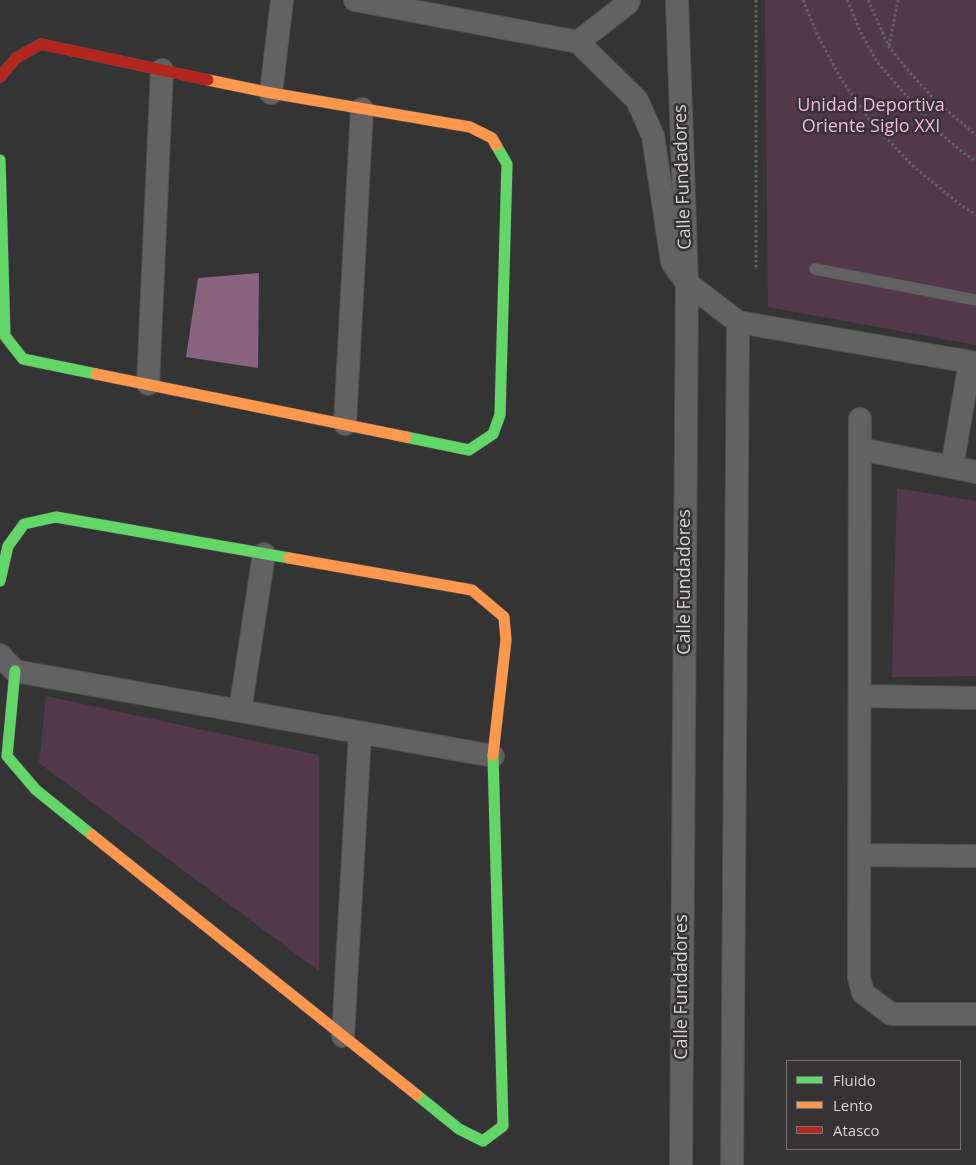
<!DOCTYPE html>
<html>
<head>
<meta charset="utf-8">
<style>
	body { margin:0 }
	#map { position:relative; width:976px; height:1165px; overflow:hidden; background:#353435; font-family:"Open Sans",sans-serif }
	canvas { display:block }
	.legend { position:absolute; left:786px; top:1060px; width:175px; height:90px; box-sizing:border-box; background:#363335; border:1px solid #767375; margin:0; padding:6px 9px; list-style:none; font-size:15px; color:#d5d4d5 }
	.legend li { display:flex; align-items:center; gap:10px; height:25px }
	.legend b { width:25px; border:1px solid #767375 }
</style>
</head>
<body>
<div id="map">
<canvas width="976" height="1165"></canvas>
<ul class="legend">
<li><b style="height:6px;background:#63d668"></b>Fluido</li>
<li><b style="height:6px;background:#ff974d"></b>Lento</li>
<li><b style="height:6px;background:#b3261e"></b>Atasco</li>
</ul>
</div>
<script>
const c = document.querySelector('canvas').getContext('2d');
c.lineJoin = 'round';
function fill(path, color) { c.fillStyle = color; c.fill(path, 'evenodd'); }
const shape = rows => new Path2D(rows.map(r => 'M' + r).join(''));
function trace(path, color, width, dash) { c.strokeStyle = color; c.lineWidth = width; c.lineCap = dash ? 'butt' : 'round'; c.setLineDash(dash || []); c.stroke(path); }
function drawText(font, color, halo, rows, align = 'center') {
  c.font = font + ' "Open Sans",sans-serif'; c.lineWidth = 5; c.setLineDash([]); c.textBaseline = 'middle'; c.strokeStyle = halo; c.fillStyle = color; for (const [text, x, y, turn = 0] of rows) {
    c.save(); c.translate(x, y); c.rotate((+turn || 0) * Math.PI / 180); c.textAlign = isNaN(turn) ? turn : align; if (halo) c.strokeText(text, 0, 0); c.fillText(text, 0, 0); c.restore();
  }
}
fill(shape([
	[765,0,976,0,976,345,768,307],
	[897,488,976,501,976,676,892,677],
	[46,696,319,755,319,971,39,763]
]), '#53384b');
fill(shape([
	[259,273,258,368,186,357,198,278]
]), '#89637d');
const lane = shape([
	[815,269,976,300]
]);
const street = shape([
	[355,0,578,42,637,100,653,136,672,262,687,283,738,322,976,363],
	[677,0,687,283,681,1165],
	[578,42,628,3,629,0],
	[271,93,282,0],
	[148,384,162,70],
	[860,419,859,978,863,993,891,1014,976,1014],
	[345,424,362,109],
	[860,449,976,472],
	[952,467,970,362],
	[0,655,15,671,493,756],
	[860,696,976,698],
	[240,711,264,554],
	[860,855,976,856],
	[343,1036,360,733],
	[732,1165,738,322]
]);
const fast = shape([
	[0,160,5,336,23,359,96,374],
	[406,437,469,450,493,434,500,415,507,164,496,145],
	[0,581,8,546,24,524,56,517,289,558],
	[15,671,7,756,36,790,92,835],
	[417,1095,459,1129,483,1141,503,1126,493,755]
]);
const slow = shape([
	[208,80,271,93,470,127,492,138,496,145],
	[96,374,406,437],
	[289,558,472,590,504,617,506,640,493,755],
	[92,835,417,1095]
]);
const jam = shape([
	[0,77,16,58,41,44,208,80]
]);
trace(lane, '#525152', 12);
trace(street, '#525152', 24);
trace(fast, '#525152', 12);
trace(slow, '#525152', 12);
trace(jam, '#525152', 12);
trace(shape([
	[756,0,756,270],
	[803,0,817,34,841,79,872,123,913,166,958,203,976,215],
	[847,0,861,33,877,62,937,131,965,154,976,161],
	[868,0,889,47,912,75,937,102,976,135],
	[889,46,898,0]
]), '#616161', 3, [2.5, 2.5]);
trace(lane, '#636263', 11);
trace(street, '#636263', 22);
trace(fast, '#63d668', 11);
trace(slow, '#ff974d', 11);
trace(jam, '#b3261e', 11);
drawText('18px', '#f8b5e2', '#363335', [
	["Unidad Deportiva",871,106],
	["Oriente Siglo XXI",871,127]
]);
drawText('18px', '#d5d4d5', '#363335', [
	["Calle Fundadores",683,177,-92],
	["Calle Fundadores",685,582,-90],
	["Calle Fundadores",682,987,-90]
]);
</script>
</body>
</html>
